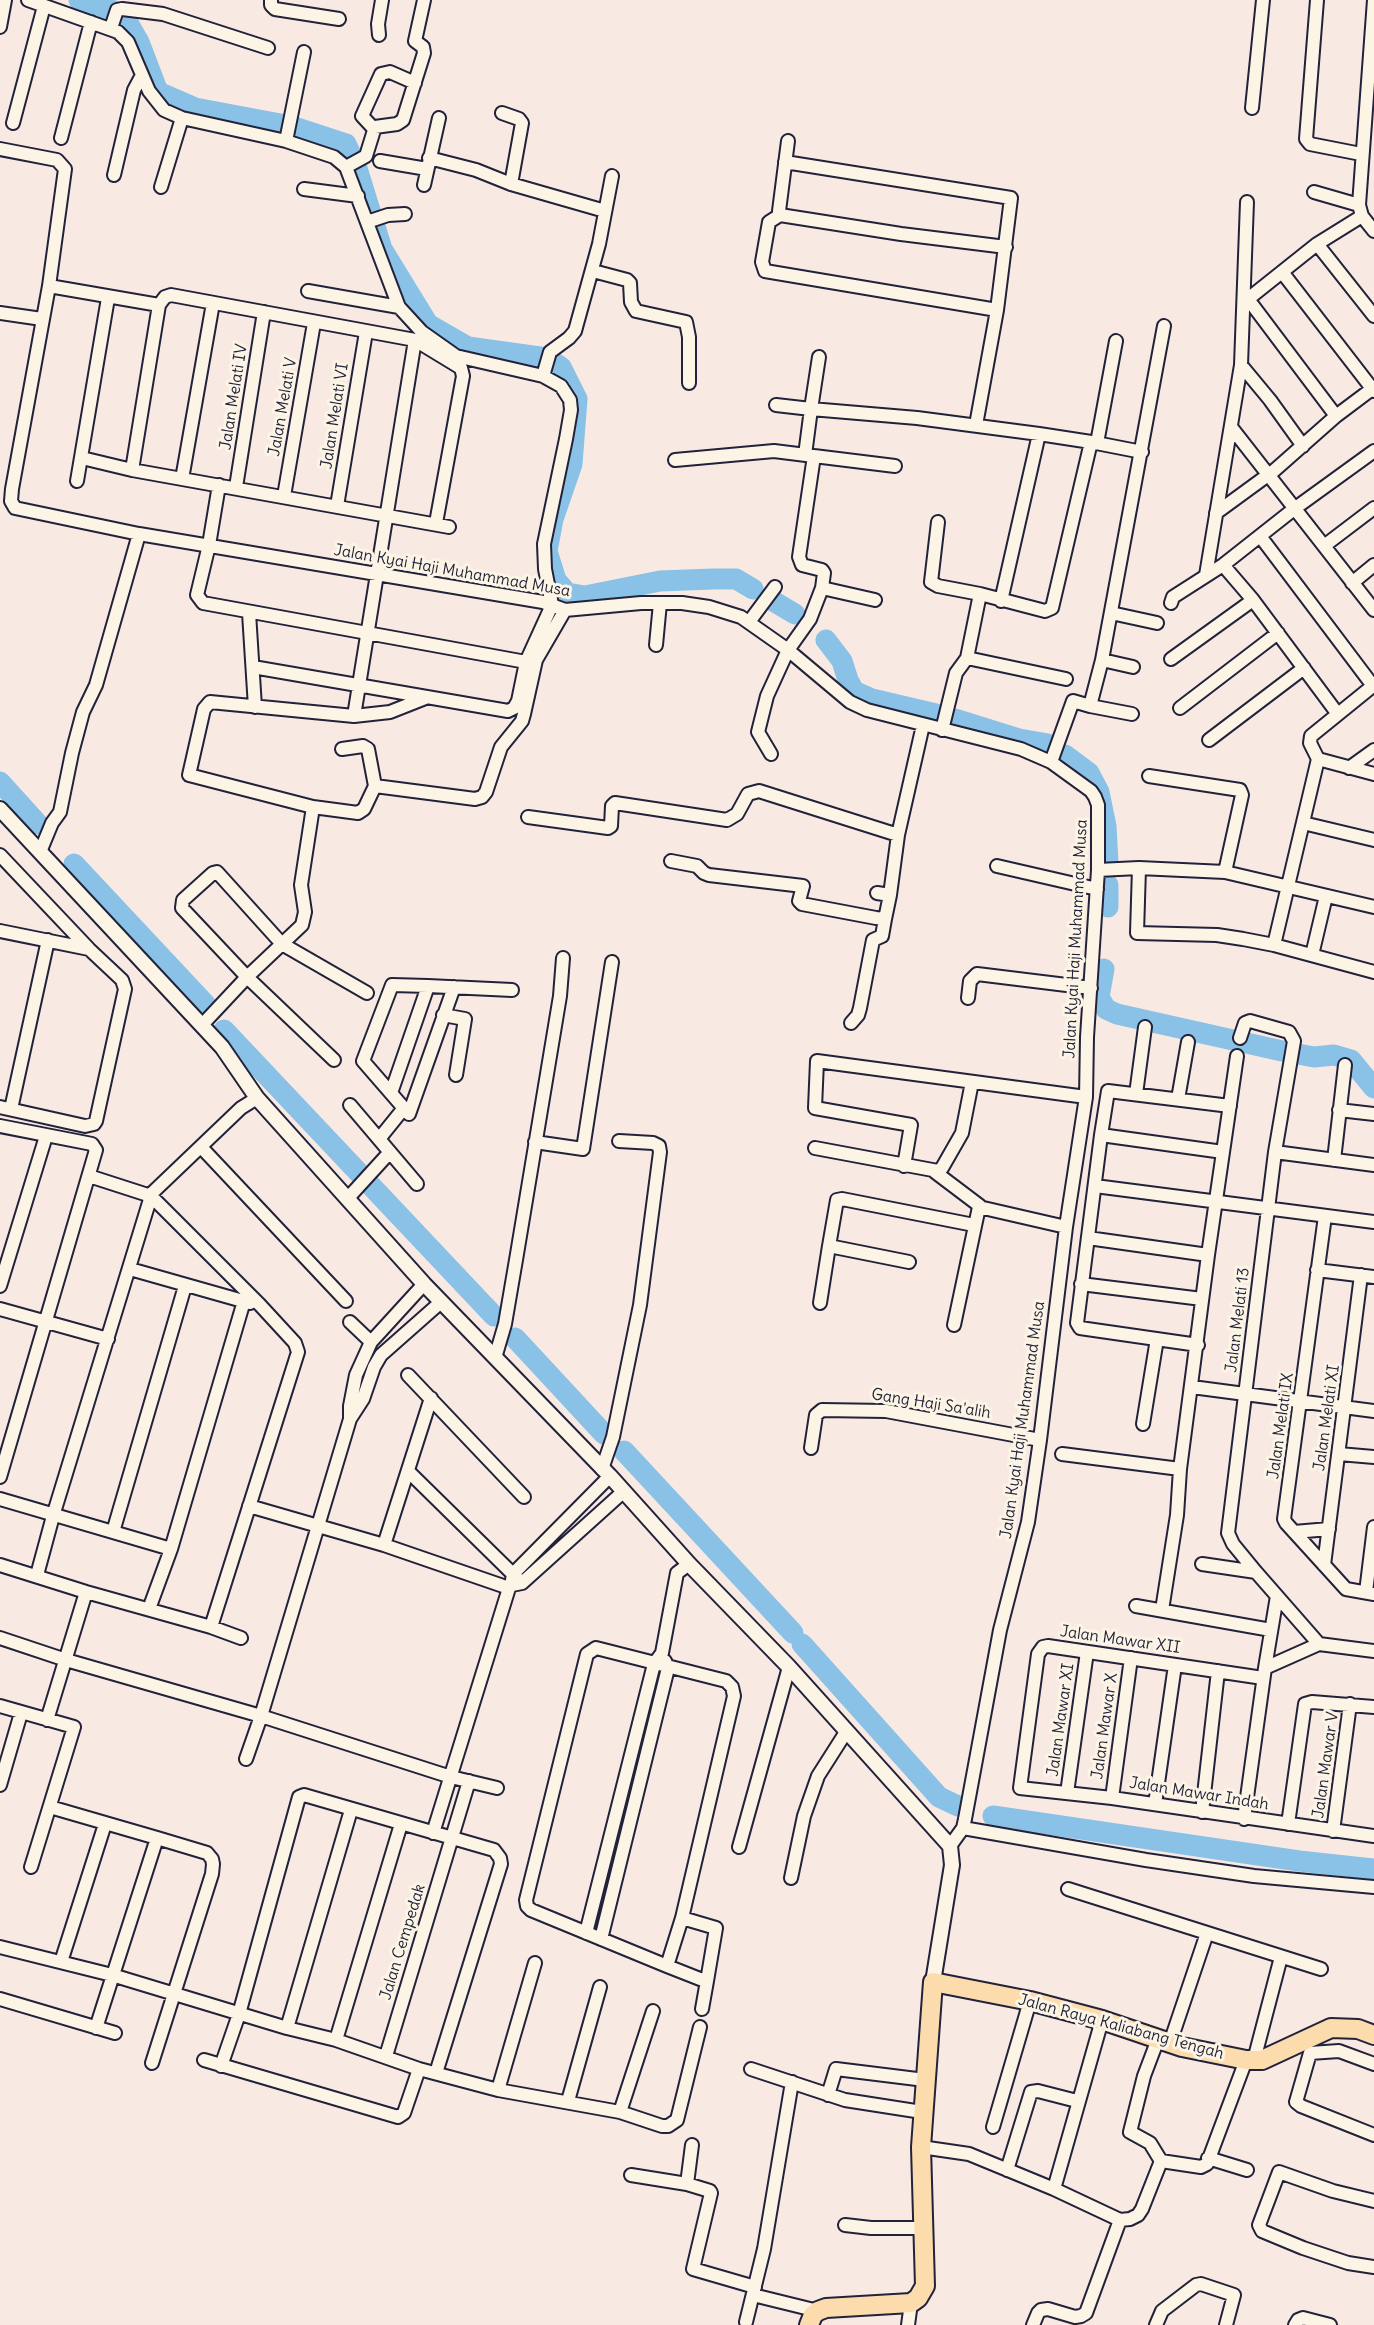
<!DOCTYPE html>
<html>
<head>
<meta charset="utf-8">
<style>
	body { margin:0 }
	canvas { display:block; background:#f9e9e3 }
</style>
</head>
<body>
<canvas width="1374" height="2325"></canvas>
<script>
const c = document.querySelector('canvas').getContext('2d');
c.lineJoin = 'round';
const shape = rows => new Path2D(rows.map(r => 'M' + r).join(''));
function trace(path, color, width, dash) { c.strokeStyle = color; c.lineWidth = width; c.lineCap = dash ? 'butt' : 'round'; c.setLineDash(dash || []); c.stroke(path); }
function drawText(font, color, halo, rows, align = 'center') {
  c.font = font + ' Delius,sans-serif'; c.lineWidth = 6; c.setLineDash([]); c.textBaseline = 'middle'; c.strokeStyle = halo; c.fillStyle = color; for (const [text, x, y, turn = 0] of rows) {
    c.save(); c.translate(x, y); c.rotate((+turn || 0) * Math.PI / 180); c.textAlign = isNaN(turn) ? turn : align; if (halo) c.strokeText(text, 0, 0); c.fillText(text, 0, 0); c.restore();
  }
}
trace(shape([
	[79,0,115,11,128,23,139,42,158,92,195,108,291,126,346,144,356,165,382,249,428,324,468,347,547,358,561,367,577,399,572,464,553,519,547,551,556,580,567,593,585,596,660,581,713,579,736,579,753,589],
	[773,601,795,614],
	[826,640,842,661,848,680,854,691,872,699,936,714],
	[955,719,1019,739,1048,744],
	[1065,755,1089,773,1099,792,1106,826,1108,863],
	[0,782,38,824],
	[74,864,206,1005],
	[1108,907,1108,885],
	[1104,969,1099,997,1106,1009,1117,1014,1282,1051,1314,1057,1334,1055,1351,1060,1374,1088],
	[224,1030,494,1316],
	[515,1338,604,1434],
	[624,1451,793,1633],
	[802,1644,939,1797,958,1806],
	[993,1816,1299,1861,1374,1869]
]), '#89c1e7', 21);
const minor = shape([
	[28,0,118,32,128,42,149,91,164,110,182,118,286,141,334,157,346,167,399,307,422,332,456,356,543,376,561,386,570,400,571,410,566,439,544,544,545,569,552,605,526,662,518,701,514,708,508,711,253,667],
	[271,0,271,5,275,9,339,19],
	[1317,0,1306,139,1310,144,1361,154],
	[1374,0,1359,205,1362,216,1374,231],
	[0,27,5,0],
	[111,28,117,10,122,9,163,14,268,48],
	[379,35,378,24,382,0],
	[1252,108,1263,0],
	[502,113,519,119,522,123,511,184],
	[13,123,44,6],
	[374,129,362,116,381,74,390,72,415,83],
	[61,138,91,22],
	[286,141,304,52],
	[788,141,779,211,780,215,901,234,1006,247],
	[0,149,57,160,65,169,49,286,12,489,11,501,15,508,139,534,543,602,565,610,641,603,682,603,709,607,741,617,788,650,850,702,867,710,1021,749,1051,762,1091,791,1095,797,1098,805,1098,870,1087,1037,1086,1097,1066,1227,1040,1440,1028,1522,1000,1630,965,1819,963,1828,950,1846],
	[429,158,476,170,511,184,605,211],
	[380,161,427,169],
	[785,162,1011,198,997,310,976,425],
	[346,167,366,156,375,127,397,124,403,120,424,53,423,47,415,41,424,0],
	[114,175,134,90,142,75],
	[424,185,439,118],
	[161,187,182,118],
	[304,189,358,196],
	[1314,192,1359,205],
	[780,215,769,222,762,262,765,271,997,310],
	[367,222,388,215,405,214],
	[1317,244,1374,316],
	[593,271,627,280,630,283,631,302,636,311,686,322,689,337,689,383],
	[1282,272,1374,391],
	[49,286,159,305],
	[308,291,399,307],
	[1245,295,1248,299,1317,244,1362,216],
	[1248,299,1336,416,1268,476],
	[0,313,42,319],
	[415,340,354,716,210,702,204,709,189,775,313,807,358,813,364,809,375,786,475,799,482,797,486,792,501,747,522,721,524,714,536,660,565,610],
	[819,357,811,409,917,418,1039,434,1001,601],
	[1241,365,1270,400,1303,446],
	[543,376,550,352,569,338,575,331,599,244,612,176],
	[776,405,811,409,805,455],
	[1336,416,1372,389],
	[1231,427,1374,610],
	[1039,434,1091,442],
	[1097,443,1116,341],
	[814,456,895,466],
	[82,458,132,470,449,527],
	[675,460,774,451,814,456,799,557,802,565,822,570,824,573,822,588,810,619,788,650,767,696,758,732,771,754],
	[132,470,159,305,165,297,171,295,415,340,461,368,463,376,436,523],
	[182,479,213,303],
	[77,481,108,298],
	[219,485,209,545,197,595,203,603,526,662],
	[236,487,264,312],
	[284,496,314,323],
	[337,506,366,332],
	[1216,513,1268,475],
	[938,522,931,582,938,586,980,594],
	[1260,536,1373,686],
	[1324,546,1374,508],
	[1223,565,1253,600,1337,713],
	[1206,575,1241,365,1247,202],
	[1352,583,1374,565],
	[822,588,875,600],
	[1171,603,1173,597,1223,565,1294,509,1374,451],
	[249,613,255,707],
	[1111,613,1157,623],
	[749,622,775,587],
	[656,645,660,603],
	[967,658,1066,679],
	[1171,659,1253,600],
	[1102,660,1133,667],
	[1180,708,1278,633],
	[1132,714,1090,706,1102,660,1164,326],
	[354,716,390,712,428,697],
	[942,730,956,673,967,658,980,594,1045,611,1052,608,1091,442,1142,452],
	[1209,740,1304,668],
	[342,749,363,746,368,749,375,786],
	[1318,759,1310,743,1311,736,1374,685],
	[1318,759,1374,774],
	[1051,762,1073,701,1090,706],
	[1349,768,1374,750],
	[1149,776,1240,790,1242,795,1225,872],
	[528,817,608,828,611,826,612,806,615,803,727,820,737,814,748,794,759,791,898,835],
	[1303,823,1374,840],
	[40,852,52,823,60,812,72,753,83,712,96,685,139,534],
	[0,855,89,949,122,980,125,989,96,1121,94,1124,85,1126,0,1107],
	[671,861,697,866,704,873,709,875,803,886,799,901,802,904,876,918,885,919,890,895],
	[997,866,1097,889],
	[1139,868,1137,933,1217,935,1243,939,1274,945,1374,972],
	[1098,870,1139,868,1225,872,1374,907],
	[877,893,890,895,898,835,923,725],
	[0,931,89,949],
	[1274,945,1318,759],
	[1312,955,1326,896],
	[454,987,409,1114,363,1061,392,985,428,986,512,990],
	[968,998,970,981,977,974,1091,988],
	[443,1015,465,1019,456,1075],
	[851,1023,858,1015,860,1008,873,940,882,936,885,919],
	[202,1025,247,977,302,925,305,912,301,885,313,807],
	[1240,1038,1245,1023,1250,1021,1289,1032,1294,1041,1275,1152,1228,1533,1233,1544,1256,1572,1319,1644],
	[334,1060,247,977,182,908,183,900,213,873,217,872,282,944,367,993],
	[391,1093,428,986],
	[1136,1094,1145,1027],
	[1178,1099,1188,1042],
	[350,1105,417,1184],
	[11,1109,48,940],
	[1339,1110,1374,1114],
	[0,1126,92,1144,96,1150,0,1477],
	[1101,1135,1223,1152],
	[379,1139,404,1108],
	[535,1142,583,1149,612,962],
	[201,1147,346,1301],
	[815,1148,938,1171,942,1168,962,1133,972,1082],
	[1275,1152,1374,1165],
	[1334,1160,1345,1065],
	[904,1166,911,1125,815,1108,817,1061,1086,1097],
	[935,1172,980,1206],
	[1095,1186,1374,1222],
	[150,1195,241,1108,257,1098],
	[348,1198,390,1152],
	[1325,1216,1284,1519,1286,1523,1346,1589,1374,1594],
	[1088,1238,1208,1255],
	[909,1262,829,1246,837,1200,842,1199,974,1225],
	[130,1269,250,1303],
	[1317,1270,1374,1277],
	[1081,1284,1202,1299],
	[0,1286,46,1136],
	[820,1303,829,1246],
	[0,1309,108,1339],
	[350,1322,371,1342],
	[954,1325,979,1207,1066,1227],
	[1198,1345,1080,1328,1077,1323,1101,1135,1108,1091,1230,1106],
	[495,1358,505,1324,517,1254,560,996,563,958],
	[408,1375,524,1497],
	[1192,1387,1374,1411],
	[350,1419,350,1406,356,1375,371,1342,424,1284],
	[1143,1424,1157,1339],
	[811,1448,816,1415,822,1410,886,1411,1040,1440],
	[1062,1454,1180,1469,1208,1255,1237,1056],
	[1339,1454,1374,1457],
	[602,1469,613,1437,640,1305,660,1152,659,1146,653,1143,619,1141],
	[408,1471,522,1583],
	[0,1499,171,1549],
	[249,1506,384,1545,509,1588],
	[113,1532,185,1286],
	[1294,1532,1329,1529],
	[384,1545,431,1398],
	[1202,1564,1256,1572],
	[0,1565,86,1592,211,1627,298,1352,295,1343,260,1305,151,1196,89,1176],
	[1324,1565,1361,1275],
	[37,1575,53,1516,151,1196],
	[512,1580,513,1574,610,1476],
	[1366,1592,1374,1527],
	[1136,1606,1271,1630],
	[149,1609,171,1549,244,1301],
	[1162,1610,1177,1515,1180,1469],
	[211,1627,241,1638],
	[0,1638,66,1660,261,1716,451,1777,497,1788],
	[1319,1644,1374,1651],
	[1265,1668,1277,1596],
	[1263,1678,1048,1646,1043,1647,1038,1654,1020,1788,1112,1798,1374,1836],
	[0,1706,74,1727,31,1867],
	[47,1720,86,1592],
	[246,1759,261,1716,350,1419,363,1399,374,1367,381,1355,441,1302],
	[0,1785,21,1713],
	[1067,1793,1087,1652],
	[1112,1798,1131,1658],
	[1155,1804,1175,1665],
	[50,1807,157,1838,96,2028],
	[1202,1812,1218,1671],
	[1244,1819,1265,1668,1319,1644],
	[1288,1824,1305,1704,1312,1702,1374,1707],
	[963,1828,1146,1860,1254,1876,1374,1887],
	[1333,1831,1350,1704],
	[433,1833,509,1588,512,1585,522,1583,623,1492],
	[739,1847,789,1667],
	[791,1878,804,1816,818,1776,846,1732],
	[1068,1889,1321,1969],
	[586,1933,654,1664,662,1653,677,1573,689,1564],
	[601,1939,668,1668,665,1661],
	[0,1947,112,1975,287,2028,336,2040,419,2069,498,2090,620,2112,662,2126,668,2126,677,2120,700,2027],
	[61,1962,105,1824],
	[667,1966,682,1918,734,1696,732,1687,726,1681,596,1648,587,1654,526,1900,527,1906,531,1910,667,1966,700,1979,707,1981,716,1928,682,1918],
	[0,1999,115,2033],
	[702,2009,707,1981],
	[287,2028,351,1810],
	[336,2040,401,1824],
	[1170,2043,1207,1933],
	[386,2056,469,1781],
	[204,2060,398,2117,404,2113,419,2069],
	[1254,2060,1281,1957],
	[152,2063,212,1874,213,1864,212,1859,207,1853,157,1838],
	[1374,2064,1339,2051,1310,2053,1296,2102,1301,2106,1374,2135],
	[221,2066,239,2014,299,1797,304,1795,494,1850,500,1858,501,1864,436,2073],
	[751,2069,845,2100,922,2112],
	[498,2090,535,1963],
	[828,2095,836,2069,925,2080],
	[568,2101,600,1987],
	[620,2112,653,2011],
	[993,2127,1030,2001],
	[692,2145,687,2184,710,2191,711,2193,693,2269,755,2287],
	[921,2147,969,2154,1054,2189,1120,2220,1130,2219,1138,2215,1142,2209,1161,2161,1150,2143,1130,2132,1144,2076,1158,2039],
	[1208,2158,1247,2170],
	[1161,2161,1201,2167,1207,2164,1246,2060],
	[1007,2170,1031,2092,1038,2091,1077,2101],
	[631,2175,687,2184],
	[1054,2189,1102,2020],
	[1374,2201,1333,2191,1279,2172,1259,2225,1262,2231,1303,2248,1348,2263,1374,2267],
	[845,2225,871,2228,925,2228],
	[753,2295,818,2311],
	[746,2322,764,2249,792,2082],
	[908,2325,911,2303],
	[1033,2325,1038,2313,1041,2310,1048,2309,1075,2317,1081,2316,1086,2313,1120,2220],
	[1156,2325,1162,2311,1196,2285,1201,2284,1234,2295,1226,2325],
	[1295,2325,1298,2320,1303,2318,1330,2325]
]);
const tertiary = shape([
	[0,809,222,1047,257,1098,424,1284,610,1476,689,1564,789,1667,950,1846,952,1865,933,1982]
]);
const primary = shape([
	[809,2325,813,2315,818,2311,826,2308,911,2303,918,2298,925,2286,921,2147,933,1982,1030,2001,1102,2020,1182,2047,1246,2060,1262,2060,1331,2028,1358,2029,1374,2035]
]);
trace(minor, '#22223b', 16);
trace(tertiary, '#22223b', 18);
trace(primary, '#22223b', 22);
trace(minor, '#fcf5e5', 12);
trace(tertiary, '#fcf5e5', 14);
trace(primary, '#fcdcac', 18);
drawText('16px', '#22223b', '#fcf5e5', [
	["Jalan Melati IV",234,397,-81],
	["Jalan Melati V",283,407,-80],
	["Jalan Melati VI",335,416,-81],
	["Jalan Kyai Haji Muhammad Musa",452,571,10],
	["Jalan Kyai Haji Muhammad Musa",1076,939,-87],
	["Jalan Melati 13",1238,1320,-83],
	["Gang Haji Sa'alih",931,1404,9],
	["Jalan Melati XI",1327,1418,-82],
	["Jalan Kyai Haji Muhammad Musa",1023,1420,-82],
	["Jalan Melati IX",1281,1426,-82],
	["Jalan Mawar XII",1120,1640,8],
	["Jalan Mawar XI",1061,1720,-82],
	["Jalan Mawar X",1105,1726,-82],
	["Jalan Mawar V",1326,1765,-82],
	["Jalan Mawar Indah",1199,1794,9],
	["Jalan Cempedak",403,1942,-73],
	["Jalan Raya Kaliabang Tengah",1121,2027,15]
]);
</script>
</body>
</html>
